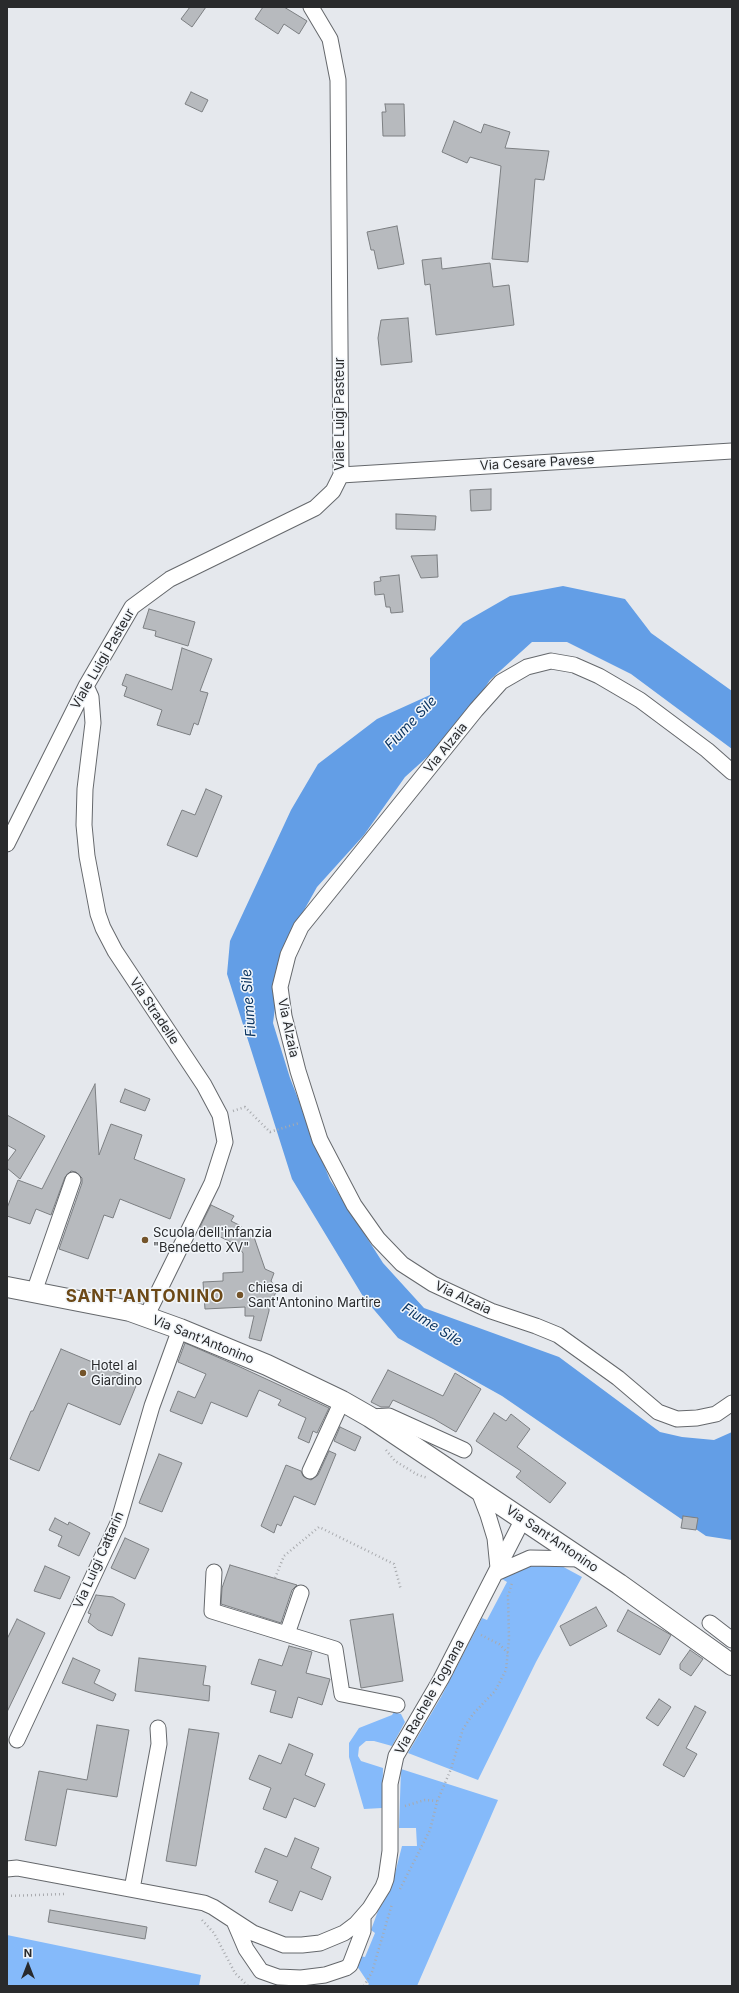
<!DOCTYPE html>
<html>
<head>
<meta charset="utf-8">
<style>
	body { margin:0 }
	#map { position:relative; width:739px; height:1993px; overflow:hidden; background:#e5e8ed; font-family:Inter,sans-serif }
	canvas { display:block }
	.frame { position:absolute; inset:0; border:8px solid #292a2c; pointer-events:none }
	.north { position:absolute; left:8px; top:1945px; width:40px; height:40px; -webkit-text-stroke:3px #f2f6fa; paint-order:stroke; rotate:0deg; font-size:11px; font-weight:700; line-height:16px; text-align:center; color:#292a2c }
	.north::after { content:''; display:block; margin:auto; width:14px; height:18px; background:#292a2c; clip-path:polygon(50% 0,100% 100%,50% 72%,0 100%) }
</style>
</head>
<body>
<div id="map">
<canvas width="739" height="1993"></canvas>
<div class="frame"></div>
<div class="north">N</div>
</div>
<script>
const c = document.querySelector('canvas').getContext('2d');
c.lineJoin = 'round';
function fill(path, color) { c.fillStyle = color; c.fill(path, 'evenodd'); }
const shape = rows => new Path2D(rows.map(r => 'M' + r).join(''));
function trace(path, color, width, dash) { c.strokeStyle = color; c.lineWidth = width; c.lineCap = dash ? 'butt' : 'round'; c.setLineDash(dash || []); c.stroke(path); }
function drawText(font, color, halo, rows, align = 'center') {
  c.font = font + ' Inter,sans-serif'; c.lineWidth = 3; c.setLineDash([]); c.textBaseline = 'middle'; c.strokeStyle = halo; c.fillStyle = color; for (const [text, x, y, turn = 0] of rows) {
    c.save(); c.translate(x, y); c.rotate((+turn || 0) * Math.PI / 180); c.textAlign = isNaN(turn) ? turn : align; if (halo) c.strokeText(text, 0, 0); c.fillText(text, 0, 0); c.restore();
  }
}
fill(shape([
	[558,1564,582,1577,536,1662,478,1780,408,1753,441,1697,482,1618,487,1620,507,1582,502,1579,521,1566],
	[394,1712,401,1714,405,1722,392,1746,374,1741,366,1741,359,1747,358,1756,361,1761,383,1768,382,1808,364,1809,349,1757,349,1743,359,1728,392,1715],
	[401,1769,498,1800,417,1986,367,1986,369,1984,357,1966,360,1956,365,1957,375,1933,371,1930,378,1911,391,1889,402,1846,417,1846,416,1828,399,1828],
	[7,1935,201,1975,199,1986,7,1986]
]), '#85bafa');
fill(shape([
	[563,586,625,599,651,633,732,691,732,749,631,674,567,642,532,642,490,680,457,730,405,777,364,835,317,887,283,948,273,1023,290,1078,330,1180,383,1263,424,1308,559,1357,660,1432,682,1437,714,1440,732,1432,732,1540,706,1536,502,1396,398,1338,364,1298,292,1179,227,974,230,941,291,810,318,764,377,719,430,695,430,658,463,623,510,596]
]), '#639ee6');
const building = shape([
	[190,7,206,7,192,27,181,19,190,7],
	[263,7,284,7,307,21,299,34,284,24,278,34,255,19,263,7],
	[191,92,208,100,202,112,185,104,191,92],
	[385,104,404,104,405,136,383,136,382,112,386,112,385,104],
	[454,121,481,133,484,124,510,132,505,148,549,151,544,180,535,179,528,262,492,259,501,166,470,157,467,163,442,152,454,121],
	[397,226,404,264,378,269,374,250,371,250,367,232,397,226],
	[441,258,442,269,490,263,493,287,509,285,514,325,436,335,430,284,425,285,422,260,441,258],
	[408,318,412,362,381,365,378,338,381,320,408,318],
	[491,489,491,510,471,511,470,490,491,489],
	[396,514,436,516,435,530,396,529,396,514],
	[437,555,438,577,421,578,411,556,437,555],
	[399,575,403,612,391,613,390,607,386,607,384,594,375,595,374,582,381,581,380,577,399,575],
	[149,609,195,622,188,646,155,636,156,631,143,628,149,609],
	[182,648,212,659,200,691,208,693,198,725,194,723,190,735,157,725,162,710,124,696,127,687,122,685,126,674,172,690,182,648],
	[206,789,222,796,197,857,167,845,182,810,195,815,206,789],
	[95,1084,99,1155,111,1124,142,1135,134,1159,185,1179,170,1219,120,1199,113,1218,104,1215,88,1259,59,1249,82,1183,82,1178,76,1172,71,1171,65,1177,51,1215,36,1209,30,1224,7,1216,7,1208,18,1180,42,1189,95,1084],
	[125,1089,150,1099,145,1111,120,1102,125,1089],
	[7,1115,45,1136,20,1179,7,1168,7,1162,16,1150,7,1145,7,1115],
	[211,1205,234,1216,231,1221,241,1226,240,1228,254,1237,265,1269,274,1273,271,1281,276,1288,276,1293,269,1302,269,1311,261,1341,249,1338,254,1316,245,1316,245,1307,205,1309,203,1282,223,1281,223,1273,243,1272,243,1253,237,1245,200,1227,211,1205],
	[185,1343,238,1366,329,1408,317,1433,313,1431,309,1443,298,1438,306,1418,278,1405,281,1400,259,1390,247,1417,211,1402,202,1424,170,1411,178,1391,195,1398,206,1374,178,1362,185,1343],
	[61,1349,138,1381,120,1425,68,1403,39,1471,10,1459,31,1411,33,1411,61,1349],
	[388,1370,443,1396,455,1373,481,1389,456,1432,434,1419,393,1400,389,1407,381,1407,371,1402,388,1370],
	[494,1413,506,1421,511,1414,530,1429,517,1447,566,1483,550,1503,516,1477,521,1471,476,1441,494,1413],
	[340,1427,361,1437,355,1451,334,1441,340,1427],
	[329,1451,336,1454,315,1505,294,1496,281,1526,277,1524,274,1533,261,1526,286,1465,301,1471,303,1476,311,1480,318,1475,329,1451],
	[159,1454,182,1463,162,1512,139,1503,159,1454],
	[683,1516,698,1518,696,1530,681,1528,683,1516],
	[55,1518,68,1525,69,1522,90,1533,79,1556,58,1546,62,1536,49,1530,55,1518],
	[125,1538,149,1549,135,1579,111,1568,125,1538],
	[230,1565,297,1585,292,1590,281,1623,221,1604,222,1588,230,1565],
	[45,1566,70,1577,60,1599,34,1591,45,1566],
	[96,1595,113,1597,125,1604,112,1636,98,1630,88,1622,91,1614,88,1613,96,1595],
	[596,1607,607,1626,570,1646,560,1626,596,1607],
	[628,1610,671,1635,660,1655,617,1631,628,1610],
	[393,1614,403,1681,361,1688,350,1620,393,1614],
	[17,1619,45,1633,7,1712,7,1639,17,1619],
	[289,1646,312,1652,306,1673,330,1679,322,1705,298,1697,292,1718,270,1712,276,1691,251,1684,259,1659,282,1666,289,1646],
	[690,1650,703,1659,691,1676,680,1669,680,1664,690,1650],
	[73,1658,100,1670,94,1683,116,1694,113,1701,62,1683,73,1658],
	[139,1658,206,1666,203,1685,210,1686,209,1701,135,1691,139,1658],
	[659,1699,671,1707,658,1726,646,1718,659,1699],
	[695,1706,706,1712,686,1748,697,1754,684,1777,663,1765,695,1706],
	[97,1725,129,1730,117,1797,67,1789,56,1846,25,1840,39,1771,87,1780,97,1725],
	[189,1729,219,1733,196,1866,166,1861,189,1729],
	[289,1744,313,1754,305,1775,325,1784,315,1807,294,1798,286,1818,263,1809,271,1788,249,1779,259,1755,281,1764,289,1744],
	[295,1838,319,1848,311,1868,331,1877,322,1900,300,1891,292,1911,269,1902,278,1881,255,1872,265,1848,287,1857,295,1838],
	[50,1910,147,1927,145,1939,48,1922,50,1910]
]);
fill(building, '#b7babe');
trace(building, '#7c7f82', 1);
const minor = shape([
	[341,475,732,451],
	[86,686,91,697,93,723,85,789,84,825,87,856,98,914,103,928,115,951,204,1085,220,1115,225,1142,212,1183,146,1317],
	[732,772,707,750,640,700,599,676,574,665,551,661,527,667,501,682,476,710,301,927,288,955,280,987,284,1016,298,1071,320,1140,354,1205,378,1239,402,1264,433,1284,491,1311,536,1326,558,1335,618,1378,658,1412,677,1419,697,1418,716,1414,732,1403],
	[7,844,86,686,132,607,170,579,315,508,333,491,341,475,338,80,330,39,311,7],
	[34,1292,73,1180],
	[370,1417,389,1416,464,1450],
	[310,1471,342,1401],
	[478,1489,488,1515,495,1538,498,1568],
	[214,1572,212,1611,335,1649,342,1694,397,1705],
	[496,1573,530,1558,582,1559],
	[710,1623,732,1640],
	[287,1634,301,1593],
	[17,1740,118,1523,152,1406,180,1329],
	[7,1869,17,1868,204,1903,213,1907,253,1933,284,1945,302,1945,320,1943,344,1933,356,1924,370,1908,383,1887,386,1879,390,1851,390,1784,396,1756,441,1679,523,1519],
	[132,1889,159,1744,158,1728],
	[234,1921,246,1949,261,1971,278,1977,301,1978,325,1975,346,1968,350,1965,363,1931,363,1916]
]);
const major = shape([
	[7,1287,130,1311,180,1329,267,1365,342,1401,370,1417,619,1584,732,1665]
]);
trace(minor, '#65686c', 17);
trace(major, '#65686c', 22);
trace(shape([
	[233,1111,245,1107,270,1132,299,1123],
	[386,1450,395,1461,418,1475,428,1478],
	[275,1578,284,1556,319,1527,394,1564,401,1590],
	[481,1635,499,1644,508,1653],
	[405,1806,425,1800,437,1801],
	[400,1889,430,1830,437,1802,451,1769,463,1729,473,1714,495,1691,506,1670,509,1639,508,1596,512,1583],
	[7,1896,65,1894],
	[202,1920,214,1933,235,1973,248,1986],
	[364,1986,372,1972,392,1904]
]), '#a8aaae', 2.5, [1, 3]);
trace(minor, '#fff', 15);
trace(major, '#fff', 20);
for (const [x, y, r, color] of [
	[145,1240,4,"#74542a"],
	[240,1295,4,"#74542a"],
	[83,1373,4,"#74542a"]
]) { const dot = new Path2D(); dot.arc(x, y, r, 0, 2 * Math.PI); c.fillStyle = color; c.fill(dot); trace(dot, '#f2f6fa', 1.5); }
drawText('13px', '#292a2c', '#f2f6fa', [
	["Viale Luigi Pasteur",340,414,-90],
	["Via Cesare Pavese",537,463,-3],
	["Viale Luigi Pasteur",103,659,-60],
	["Via Alzaia",446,748,-51],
	["Via Stradelle",154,1011,56],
	["Via Alzaia",288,1028,78],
	["Via Alzaia",463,1298,25],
	["Via Sant'Antonino",203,1340,22],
	["Via Sant'Antonino",552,1539,34],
	["Via Luigi Cattarin",99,1560,-66],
	["Via Rachele Tognana",430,1697,-61]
]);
drawText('13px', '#292a2c', '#f2f6fa', [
	["Scuola dell'infanzia",153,1233],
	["\"Benedetto XV\"",153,1248],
	["chiesa di",248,1288],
	["Sant'Antonino Martire",248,1303],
	["Hotel al",91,1366],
	["Giardino",91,1381]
], 'left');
drawText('italic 14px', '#0c3663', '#f2f6fa', [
	["Fiume Sile",411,723,-46],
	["Fiume Sile",249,1003,-94],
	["Fiume Sile",432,1325,32]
]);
c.letterSpacing = '1px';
drawText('bold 17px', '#6c4917', '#f2f6fa', [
	["SANT'ANTONINO",145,1297]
]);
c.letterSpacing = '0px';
</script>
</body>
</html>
